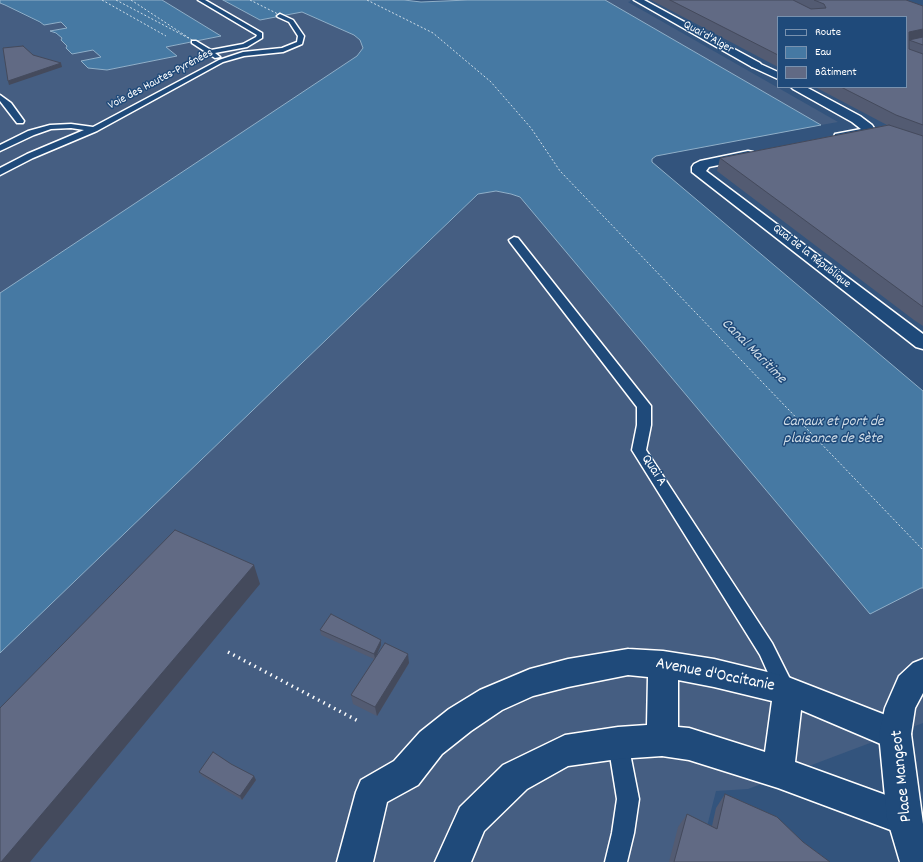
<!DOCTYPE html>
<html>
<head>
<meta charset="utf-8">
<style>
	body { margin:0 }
	#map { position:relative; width:923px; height:862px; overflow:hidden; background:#33547d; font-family:Dekko,sans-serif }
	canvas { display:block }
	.legend { position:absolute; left:777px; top:16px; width:130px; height:72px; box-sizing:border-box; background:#1f4a7a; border:1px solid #7992af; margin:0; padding:5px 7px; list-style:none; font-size:12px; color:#fff }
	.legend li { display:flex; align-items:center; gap:8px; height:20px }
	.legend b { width:20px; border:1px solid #7992af }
</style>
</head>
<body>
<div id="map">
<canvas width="923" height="862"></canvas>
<ul class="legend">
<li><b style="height:5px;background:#1f4a7a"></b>Route</li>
<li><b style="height:11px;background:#4679a3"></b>Eau</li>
<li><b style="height:11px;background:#616a84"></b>Bâtiment</li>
</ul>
</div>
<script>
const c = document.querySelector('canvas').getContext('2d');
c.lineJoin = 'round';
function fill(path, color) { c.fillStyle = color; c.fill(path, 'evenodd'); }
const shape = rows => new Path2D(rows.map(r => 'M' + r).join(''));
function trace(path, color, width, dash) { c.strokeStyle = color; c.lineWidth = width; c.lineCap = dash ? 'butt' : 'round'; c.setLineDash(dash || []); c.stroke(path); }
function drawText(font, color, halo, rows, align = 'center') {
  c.font = font + ' Dekko,sans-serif'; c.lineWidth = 3; c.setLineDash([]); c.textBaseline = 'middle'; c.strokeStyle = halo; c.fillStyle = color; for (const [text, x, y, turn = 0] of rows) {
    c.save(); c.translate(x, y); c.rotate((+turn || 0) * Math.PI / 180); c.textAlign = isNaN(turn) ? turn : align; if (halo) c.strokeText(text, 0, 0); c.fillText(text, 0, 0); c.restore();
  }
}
fill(shape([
	[162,0,223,0,260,20,302,12,354,35,360,40,363,48,357,56,0,293,0,3,44,25,61,22,67,28,51,31,62,38,73,54,93,50,102,57,81,61,88,68,107,70,177,56,165,47,220,36],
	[605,0,630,0,631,1,628,2,838,122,821,125],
	[496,191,511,194,520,197,870,614,921,587,923,588,923,723,748,789,716,791,698,862,0,862,0,653,479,194]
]), '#455e82');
const water = shape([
	[0,0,162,0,221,36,166,47,177,56,107,70,88,68,81,61,101,57,93,50,72,54,66,48,67,46,61,40,62,38,56,33,50,31,67,28,61,22,44,25,40,22,5,5,0,3,0,0],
	[223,0,404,0,421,2,468,0,605,0,821,125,656,156,652,159,652,162,923,391,923,588,921,588,870,614,520,197,511,194,496,191,478,194,0,653,0,293,357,56,363,48,360,40,354,35,302,12,260,20,223,0]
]);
fill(water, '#4679a3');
trace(water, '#90afc8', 1);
trace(shape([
	[102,0,166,36],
	[116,0,194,41],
	[131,0,189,38],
	[250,0,280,15],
	[367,0,433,33,491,82,531,128,560,171,923,550]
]), '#d1dee8', 1, [2, 2]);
const lane = shape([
	[198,0,205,0,262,33,262,38,247,47,215,53,220,57,215,58,192,43,192,41,196,41,211,50,243,44,256,37,257,35,198,0],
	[280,14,293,20,304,36,302,44,283,52,244,56,223,62,97,131,33,158,0,175,0,168,27,154,84,130,71,128,51,129,34,135,0,151,0,145,28,131,50,125,71,124,93,127,219,60,243,52,282,48,297,42,298,36,289,22,278,17,277,16,280,14],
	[0,95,11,103,24,121,23,123,17,123,0,101,0,95],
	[514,237,518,238,651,406,651,425,646,450,772,643,795,689,792,695,785,698,778,695,760,655,632,450,637,425,637,407,510,242,509,240,514,237],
	[618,733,625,736,628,743,639,799,634,833,627,862,605,862,612,833,617,799,608,743,611,736,618,733]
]);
const street = shape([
	[634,0,644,0,760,63,761,65,760,67,752,67,634,0],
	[628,649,663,651,714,659,788,677,906,723,911,734,906,745,895,750,801,710,795,762,916,806,921,818,916,830,904,835,778,788,689,760,662,756,618,759,568,766,527,789,484,831,471,862,435,862,460,807,503,765,565,735,618,727,647,725,648,677,628,675,568,687,533,696,502,710,471,731,442,754,418,785,387,802,373,862,337,862,356,792,361,780,394,761,420,732,449,709,480,690,530,669,568,659,628,649],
	[678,680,714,687,772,701,765,752,689,728,678,727,678,680]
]);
const secondary = shape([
	[756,62,778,72,778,79,752,67,751,65,752,63,756,62],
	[791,87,806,87,860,116,872,125,874,128,872,134,862,137,840,141,835,140,834,137,835,134,861,129,852,122,793,89,791,87],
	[748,151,753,152,755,155,753,158,709,167,706,171,923,334,923,349,916,347,692,172,692,167,694,164,700,161,748,151],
	[923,659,923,693,915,708,911,734,923,824,923,862,900,862,887,818,879,734,885,708,899,676,913,663,923,659]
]);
trace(lane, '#fff', 3);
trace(street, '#fff', 3);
trace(secondary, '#fff', 3);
trace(shape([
	[228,652,360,722]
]), '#fff', 3.5, [1.5, 4.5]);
fill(lane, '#1f4a7a');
fill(street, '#1f4a7a');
fill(secondary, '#1f4a7a');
fill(shape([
	[651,0,906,0,923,6,923,326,914,320,717,171,720,158,887,125,815,87,906,87,778,17,778,67],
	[320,630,381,645,376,657,409,663,377,716,353,704,351,695,374,659,321,635],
	[199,772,256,780,242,800,202,776],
	[725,794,803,842,830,862,669,862,678,827,687,814,712,826,716,808]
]), '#535b72');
fill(shape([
	[923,29,923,39,909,40,909,32],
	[61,63,62,67,9,85,8,81],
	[254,565,260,584,30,862,1,862],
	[381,640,381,645,375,659,374,654],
	[408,654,409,663,377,716,375,707],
	[254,776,256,780,242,800,240,796]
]), '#444a5c');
const building = shape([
	[670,0,793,0,811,9,826,8,824,4,814,0,906,0,923,6,923,29,909,32,909,40,923,37,923,45,909,40,909,49,923,54,923,125,896,115,841,87,906,87,906,17,778,17,778,55,670,0],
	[23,46,33,55,61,63,8,81,3,48,23,46],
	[889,125,923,136,923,307,720,158,889,125],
	[175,530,254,565,1,862,0,862,0,708,175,530],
	[331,614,381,640,374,654,320,630,331,614],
	[385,643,408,654,375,707,351,695,385,643],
	[213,752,231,764,254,776,240,796,199,772,213,752],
	[725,794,777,817,803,842,830,862,674,862,687,814,717,829,725,794]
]);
fill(building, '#616a84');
trace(building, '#444a5c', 1);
drawText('12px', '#fff', '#1f4a7a', [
	["Quai d'Alger",708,38,29],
	["Voie des Hautes-Pyrénées",161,80,-28],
	["Quai de la République",811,257,38]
]);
drawText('14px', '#fff', '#1f4a7a', [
	["Quai A",653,471,57]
]);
drawText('italic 15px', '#d1dee8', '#1f4a7a', [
	["Canal Maritime",753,352,45],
	["Canaux et port de",833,423],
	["plaisance de Sète",833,440]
]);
drawText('17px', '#fff', '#1f4a7a', [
	["Avenue d'Occitanie",715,676,11],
	["Place Mangeot",903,776,-96]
]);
</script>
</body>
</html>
